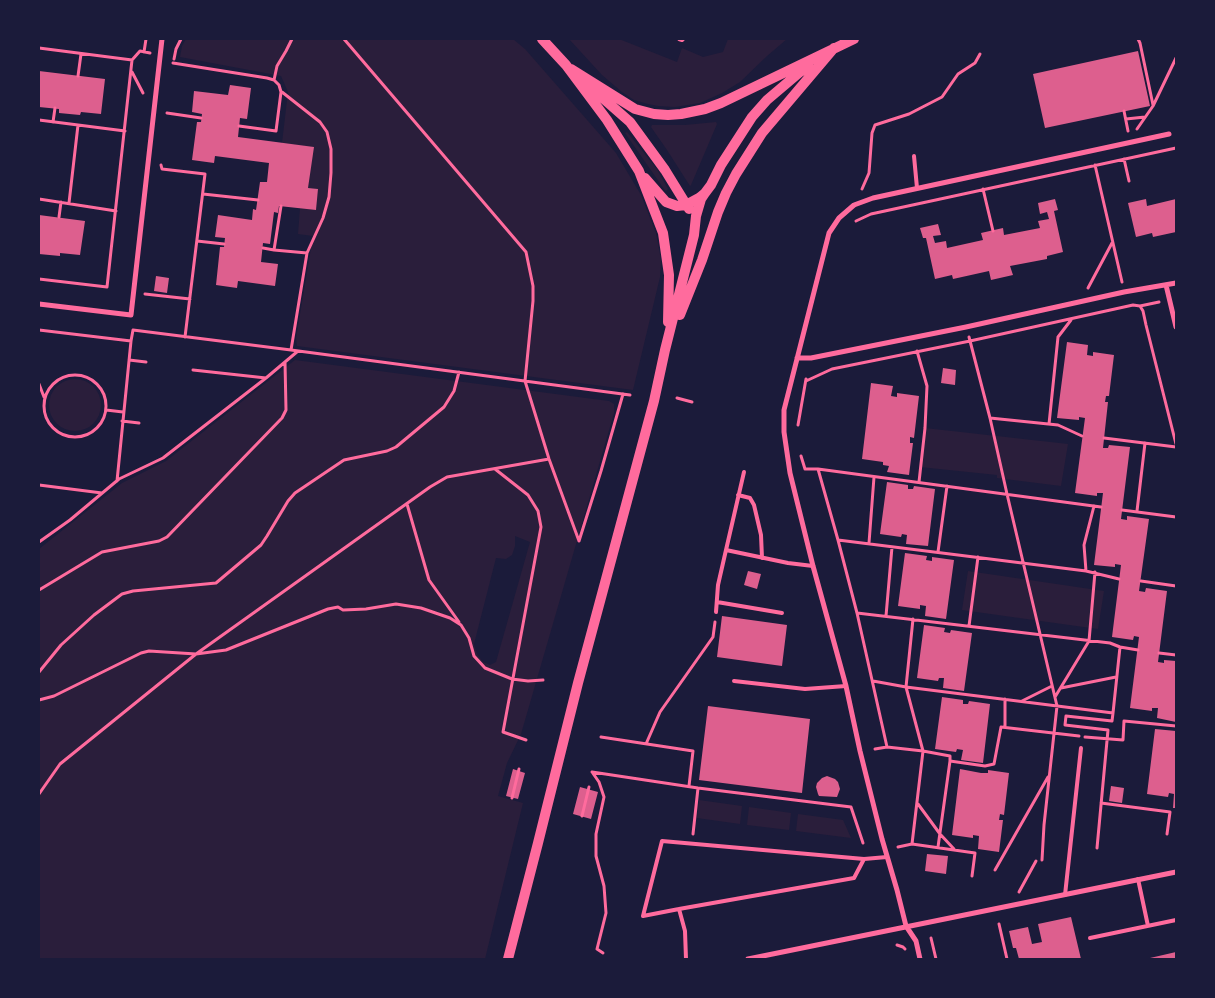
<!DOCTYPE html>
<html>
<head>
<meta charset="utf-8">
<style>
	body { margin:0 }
	#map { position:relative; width:1215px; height:998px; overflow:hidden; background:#1b1b3a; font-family:Quicksand,sans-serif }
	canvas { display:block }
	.frame { position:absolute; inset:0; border:40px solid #1b1b3a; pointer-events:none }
</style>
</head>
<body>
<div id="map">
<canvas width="1215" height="998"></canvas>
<div class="frame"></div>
</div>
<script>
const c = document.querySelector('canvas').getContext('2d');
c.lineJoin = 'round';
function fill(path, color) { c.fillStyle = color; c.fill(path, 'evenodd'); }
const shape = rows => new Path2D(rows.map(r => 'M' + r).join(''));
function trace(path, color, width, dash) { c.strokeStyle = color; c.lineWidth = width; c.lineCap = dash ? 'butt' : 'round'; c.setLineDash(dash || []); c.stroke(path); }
fill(shape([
	[186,39,513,39,525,49,616,153,641,195,656,233,661,260,660,277,633,390,297,346,296,338,313,236,298,234,300,208,316,210,318,189,308,188,313,147,282,143,288,92,281,76,180,57,182,46],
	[569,39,619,39,677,62,682,48,703,57,723,52,728,39,787,39,767,56,740,82,722,93,700,103,675,107,658,106,648,104,634,100,622,92,602,75],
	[716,122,717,124,691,185,690,186,667,150,651,127,652,125,685,125],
	[627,132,657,169,668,189,666,191,664,189,625,133],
	[295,360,609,401,614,404,614,413,521,734,507,763,498,796,523,803,485,959,39,959,39,549,122,483,166,461],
	[515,536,530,542,496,662,490,665,483,662,477,654,474,644,496,558,506,559,512,555,515,546],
	'49 405a26 26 0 1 1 52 0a26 26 0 1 1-52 0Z',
	[925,428,1068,444,1061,486,997,478,997,475,920,467],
	[968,571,1104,591,1098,629,962,610],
	[699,800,742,806,740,824,697,818],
	[749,807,791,813,789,830,747,825],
	[798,814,843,820,851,838,796,831]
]), '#2a1e3b');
fill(shape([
	[1138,51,1150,106,1045,128,1033,74],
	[39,71,105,79,101,114,81,112,80,115,59,113,59,109,39,107],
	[230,85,251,88,247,119,240,118,238,137,314,147,308,188,318,189,316,210,279,206,278,213,274,212,270,244,263,243,261,262,278,264,275,286,238,281,237,288,216,285,220,247,224,247,225,238,215,237,218,215,252,220,253,209,256,210,260,182,267,182,269,163,215,156,214,163,192,160,197,122,201,122,202,114,192,112,194,91,228,95],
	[1055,199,1058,210,1054,211,1063,252,1047,256,1047,259,1010,266,1013,275,991,280,989,271,953,279,952,275,935,279,926,238,923,238,920,228,938,224,941,235,933,236,935,243,946,241,947,248,983,240,981,233,1003,228,1004,235,1040,228,1038,221,1049,219,1047,212,1040,214,1038,203],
	[1146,199,1147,206,1176,199,1176,232,1153,237,1152,233,1136,237,1128,203],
	[39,215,85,221,80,255,60,253,60,256,39,254],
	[156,276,169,278,167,293,154,291],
	[1067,342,1088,345,1087,355,1093,356,1093,352,1114,355,1109,396,1106,396,1105,402,1108,402,1103,448,1108,448,1109,445,1130,447,1121,519,1127,520,1127,516,1149,519,1139,591,1145,592,1146,588,1167,591,1158,662,1164,663,1164,660,1176,661,1176,722,1157,718,1158,708,1152,708,1152,711,1130,708,1139,637,1134,636,1133,640,1112,637,1121,565,1115,564,1115,567,1094,565,1103,493,1097,493,1097,496,1075,493,1085,418,1079,417,1079,420,1057,418],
	[943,368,956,370,955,385,941,383],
	[871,383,893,386,891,396,897,397,897,393,919,396,914,438,910,437,910,443,913,443,909,475,887,472,889,466,883,465,883,462,862,459],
	[887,482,908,485,908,489,913,489,914,486,935,489,928,546,906,544,907,535,902,534,901,537,880,534],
	[905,553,927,556,926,560,932,561,932,557,954,560,946,619,925,616,926,606,920,605,920,609,898,606],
	[748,571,761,574,757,589,744,585],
	[722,616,787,625,782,666,717,657],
	[924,625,945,628,944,632,950,633,951,630,972,633,964,691,943,688,944,678,939,678,938,681,917,678],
	[942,697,963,700,963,704,968,704,969,701,990,704,983,763,961,760,963,750,957,749,956,752,935,749],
	[708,706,810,719,802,793,699,780],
	[1155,729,1176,731,1176,808,1173,808,1174,794,1169,793,1168,797,1147,794],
	[513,769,525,773,518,799,506,796],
	[960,769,981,773,988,773,988,770,1009,773,1004,815,1000,814,999,820,1003,820,999,852,978,849,979,836,973,835,973,838,952,835],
	[827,776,835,779,838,782,840,789,837,797,819,796,818,794,816,787,817,783,822,778],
	[1111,786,1124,788,1122,803,1109,801],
	[580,787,598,792,591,819,573,814],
	[927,854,948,856,946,874,925,871],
	[1071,917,1081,959,1019,959,1016,948,1013,948,1009,931,1028,927,1032,944,1042,942,1038,924],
	[1176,952,1176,959,1150,959,1150,958]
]), '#dd5f8e');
trace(shape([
	[344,39,526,252,533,286,533,301,525,381,549,459,579,541],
	[1138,39,1140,43,1153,105],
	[39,48,132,60],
	[144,52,146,39],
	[174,59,176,49,181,39],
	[173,63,267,78,274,80,279,85,281,92,276,131,239,126],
	[132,72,143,93],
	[78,76,81,54],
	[274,80,277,66,286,51,292,39],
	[282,92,320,122,327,132,331,149,331,173,329,197,323,218,307,253],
	[1124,111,1128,131],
	[167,113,201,118],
	[1126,119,1145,117],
	[39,120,125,131],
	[53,122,55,108],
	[1137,129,1153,106,1176,58],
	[1124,159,1129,181],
	[161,165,162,169,205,174,185,337],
	[1095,165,1122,282],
	[862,189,869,173,872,133,875,125,909,114,942,97,958,74,975,63,980,54],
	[983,189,993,231],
	[203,194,258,200],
	[39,199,116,211],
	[69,203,78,125],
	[59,217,61,202],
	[856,221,871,214,1176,148],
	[197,241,224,244],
	[263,248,274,250,281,206],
	[274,250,307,253,291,350],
	[39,279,107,287,132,60,140,51,150,53],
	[1088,288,1112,243],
	[145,294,190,299],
	[1140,306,1159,302],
	[39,330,131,341,133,330,291,350,630,395],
	[969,337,990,418,1007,494,1057,706,1044,825,1042,860],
	[917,351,927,386,925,428,919,482],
	[129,360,146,362],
	[193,370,266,378],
	'44 406a31 31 0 1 1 62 0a31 31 0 1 1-62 0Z',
	[806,381,832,369,970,341,1133,305,1140,306,1143,311,1146,325,1176,444],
	[39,384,44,397],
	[677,398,692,402],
	[106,410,123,412],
	[990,418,1058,425,1082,436],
	[122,421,139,423],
	[1049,424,1058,337,1071,320],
	[798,425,806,379],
	[1104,438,1176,447],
	[801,456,805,469],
	[495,469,528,495,538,511,541,527,503,732,526,740],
	[805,469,818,469,1101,507],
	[818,469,838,540,857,613,887,747],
	[117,481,131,341],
	[39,485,102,493],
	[407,504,429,580,459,622],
	[1122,510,1176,517],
	[1137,511,1145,443],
	[838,540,1086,571,1119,579],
	[579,541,601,471,623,394],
	[39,542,70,520,119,479,163,458,266,378,298,351],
	[869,543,874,477],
	[938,552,947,486],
	[1086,571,1084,545,1094,506],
	[1141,581,1176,586],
	[39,590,102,552,159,541,167,537,282,418,286,410,285,362],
	[857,613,1110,643,1120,647,1138,650],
	[886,616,892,547],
	[969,626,978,557],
	[1159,653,1176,655],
	[39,672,61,645,94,615,122,594,133,591,216,583,261,545,267,536,288,501,295,493,344,460,387,451,396,447,444,407,454,391,459,372],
	[873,681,906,687,1113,713,1120,647],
	[1061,688,1116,677],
	[1055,697,1089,641,1095,572],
	[39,700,54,696,141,653,149,651,196,654,226,650,328,609,338,607,343,610,366,609,396,604,421,608,450,618,461,625,469,638,474,656,485,668,512,679,528,681,543,680],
	[1022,701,1052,686],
	[1005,727,1005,699],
	[601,737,693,751,689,786],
	[1085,737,1123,740,1124,721,1176,726],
	[646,744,660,712,713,637,715,622],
	[875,749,887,747,923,751,950,756,950,761,985,766,994,764,1001,727,1079,736],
	[592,772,698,788,851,807,863,843],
	[592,772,599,782,604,797,596,834,596,856,604,886,606,913,597,949,603,953],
	[39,794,60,764,196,654,430,487,447,477,549,459],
	[512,798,519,769],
	[1101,803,1170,812,1167,834],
	[918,804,940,834,954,849],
	[582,816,589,787],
	[693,834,698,788],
	[912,844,975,853,972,876],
	[898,847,912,844,923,751,906,687,913,619],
	[938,847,950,761],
	[1097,848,1108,730,1065,725,1066,716,1112,721,1113,713],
	[995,870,1048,777],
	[1019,892,1036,861],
	[999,924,1007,959],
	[931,938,936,959],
	[897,945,903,947,905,949]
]), '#ff6b9d', 3);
trace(shape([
	[679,39,682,40,683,39],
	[914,156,917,188],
	[738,495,750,498,754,505,761,535,762,558],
	[726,550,744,472],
	[717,602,782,613],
	[716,612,718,585,726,550,788,563,813,566],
	[734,681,805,689,846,686],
	[1138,879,1148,926],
	[1065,895,1081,748],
	[679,909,643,916,662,841,864,859,887,857],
	[1090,938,1176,920],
	[686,959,685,931,679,909,854,878,864,859]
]), '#ff6b9d', 4);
trace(shape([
	[1166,285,1176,327],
	[39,304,131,315,162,39],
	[797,358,811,358,966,327,1124,292,1176,283],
	[748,959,1176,872],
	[920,959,916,941,906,926,897,890,882,839,860,751,846,686,813,566,790,473,784,432,784,410,829,233,839,218,854,205,873,198,1169,134]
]), '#ff6b9d', 5);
trace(shape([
	[542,39,566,65,607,120,639,171,663,233,669,275,668,322],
	[571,69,635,109,654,114,668,115,681,114,705,109,721,103,854,39],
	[589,86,630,122,665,170,689,209],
	[645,178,666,202,677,206,686,205,699,198,705,193,711,185,721,165,752,117,767,100,800,72,809,66],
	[680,315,702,260,718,212,726,193,736,174,762,133,834,48],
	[508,959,538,843,578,683,654,401,665,350,694,235,696,216,701,199,705,193]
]), '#ff6b9d', 10);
</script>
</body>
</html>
